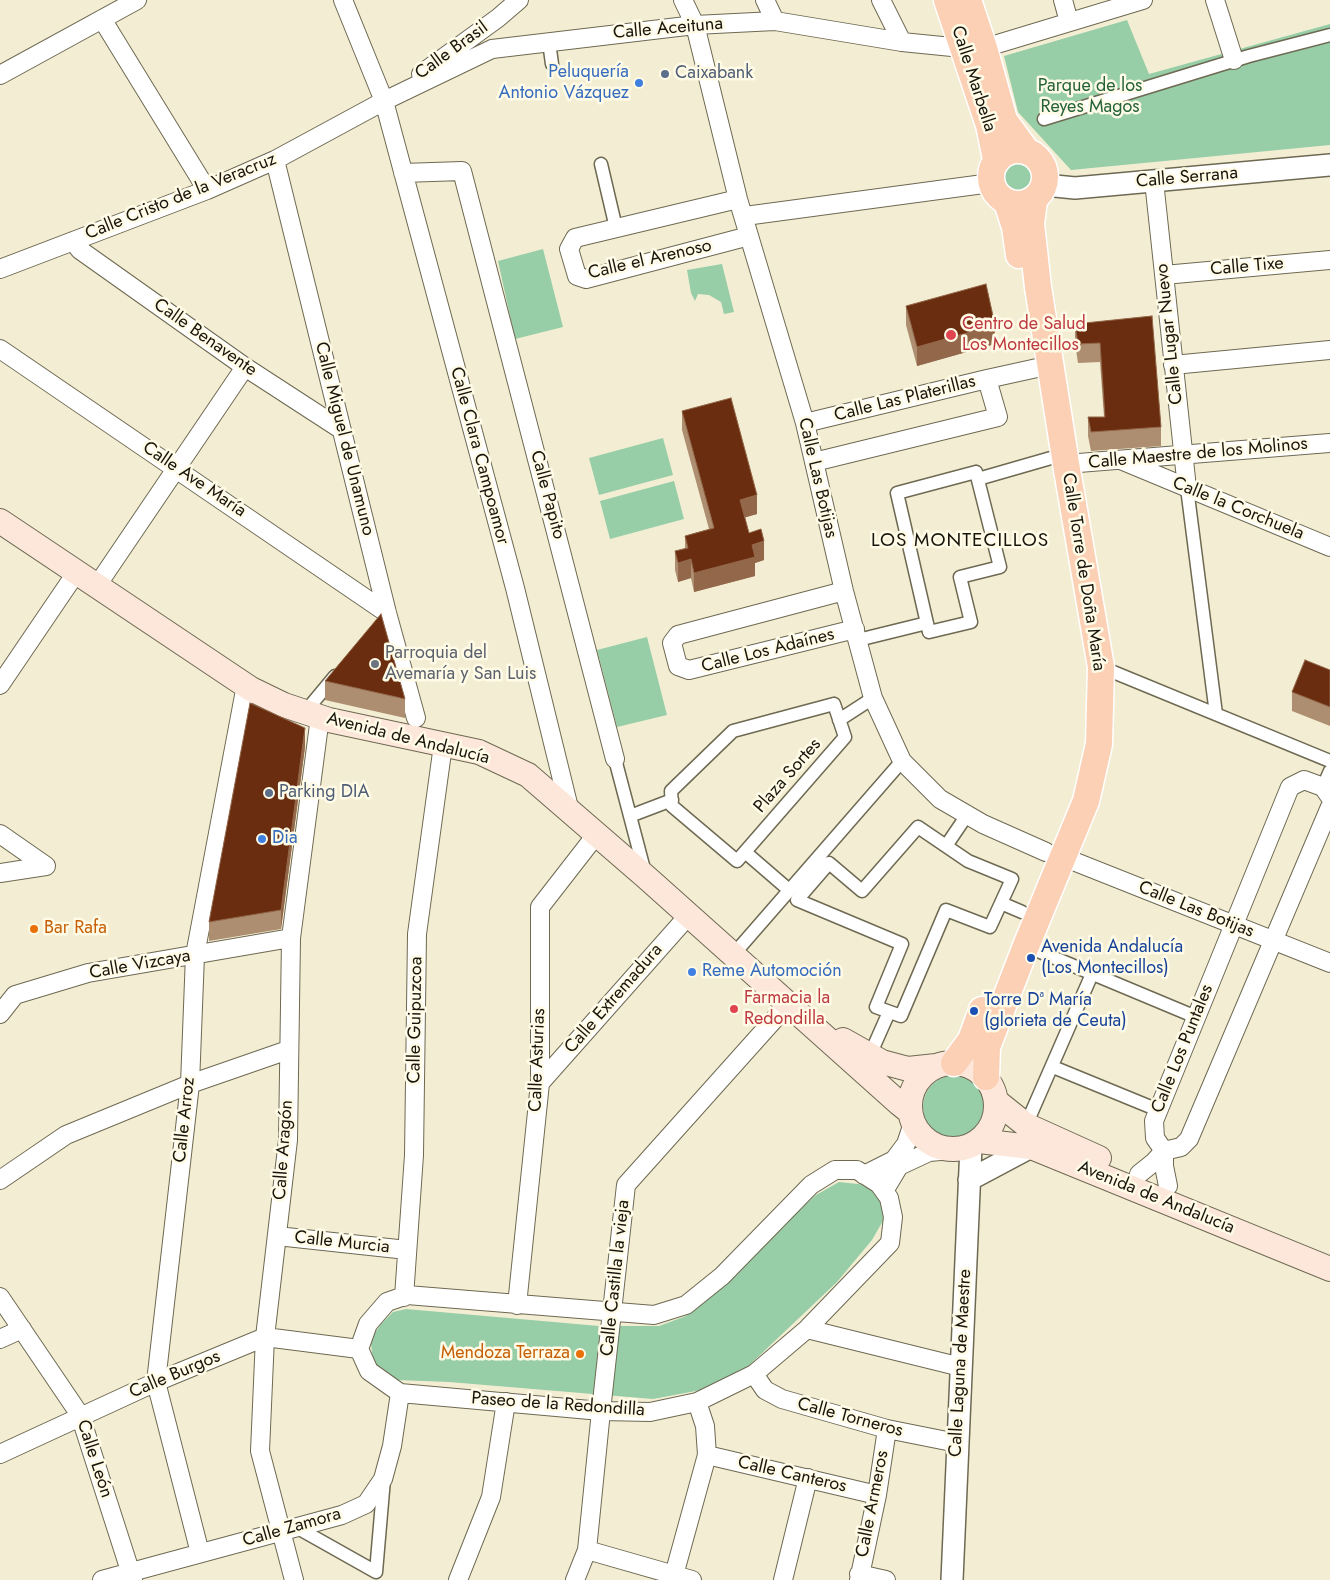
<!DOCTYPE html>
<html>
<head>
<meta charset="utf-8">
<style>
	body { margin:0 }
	canvas { display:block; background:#f3eed3 }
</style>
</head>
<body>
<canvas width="1330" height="1580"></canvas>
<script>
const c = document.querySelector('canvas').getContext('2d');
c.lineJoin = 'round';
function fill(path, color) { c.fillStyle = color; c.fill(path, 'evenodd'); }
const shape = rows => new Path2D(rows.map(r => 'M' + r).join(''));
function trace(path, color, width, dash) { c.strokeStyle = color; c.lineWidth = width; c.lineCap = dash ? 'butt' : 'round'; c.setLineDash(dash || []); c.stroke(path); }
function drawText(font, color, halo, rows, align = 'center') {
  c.font = font + ' Jost,sans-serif'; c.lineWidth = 5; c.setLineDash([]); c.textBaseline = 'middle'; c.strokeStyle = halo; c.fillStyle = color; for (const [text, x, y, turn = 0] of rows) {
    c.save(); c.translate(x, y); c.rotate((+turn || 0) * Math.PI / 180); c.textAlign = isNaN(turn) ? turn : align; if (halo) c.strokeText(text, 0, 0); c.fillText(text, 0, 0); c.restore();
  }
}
fill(shape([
	[1127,20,1149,74,1330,24,1330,145,1071,170,1018,112,1004,56],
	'1000 177a19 19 0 1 1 38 0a19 19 0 1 1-38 0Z',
	[543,249,563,327,515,339,498,261],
	[722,264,734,312,724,314,721,302,709,295,698,294,695,301,691,293,687,270],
	[663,438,673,475,599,495,589,458],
	[674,481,684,519,610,539,600,501],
	[647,637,667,715,617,727,597,650],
	'923 1107a32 32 0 1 1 64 0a32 32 0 1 1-64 0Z',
	[839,1182,867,1185,876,1193,884,1209,884,1219,872,1240,837,1282,741,1373,701,1390,653,1399,449,1382,396,1380,381,1371,373,1360,371,1344,374,1334,381,1324,393,1312,406,1309,599,1326,659,1326,686,1316,816,1195]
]), '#97cea7');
const pedestrian = shape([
	[549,42,552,64],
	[1044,119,1249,56,1330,35],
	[601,164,616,228],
	[976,472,1000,567,960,577,971,622,929,632,897,493,976,472],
	[978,479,1051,458],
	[1187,488,1216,714],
	[858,640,927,623],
	[1101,667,1330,761],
	[834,704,845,737,737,861,672,806,671,791,733,731,834,704],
	[305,712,335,676],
	[839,720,873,698],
	[615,759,645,873],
	[1323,787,1330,771],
	[630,816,672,800],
	[918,827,968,861,1012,879,990,927,946,910,901,1016,876,1007,902,944,797,900,829,863,862,891,918,827],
	[946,846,967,815],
	[745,852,789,890],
	[1001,903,1022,912],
	[1026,946,1196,1017],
	[733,955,902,761],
	[870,1055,889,1012],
	[1053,1067,1158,1110],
	[1026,1125,1092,974],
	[296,1527,376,1572,384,1479]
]);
const minor = shape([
	[343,0,384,101,515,588,570,812],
	[683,0,695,25,738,199,805,423,844,591,873,698,902,761,940,799,983,824,1046,852],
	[765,0,775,21],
	[881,0,902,42],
	[1063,0,1069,22],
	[1215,0,1234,60],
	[102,19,207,190],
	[984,48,1143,0],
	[421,74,498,18,519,0],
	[0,75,137,0],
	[275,160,387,613,416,718],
	[403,173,462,171,615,759],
	[1154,181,1187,488],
	[738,199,575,238,569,249,577,276,586,279,749,236],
	[745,216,991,183],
	[73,241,80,250,245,367,342,430],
	[0,269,207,190,275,160,384,101,492,49,695,25,775,21,902,42,962,48],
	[1164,275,1330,260],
	[0,349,387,613],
	[1173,365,1330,350],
	[987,379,1037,368],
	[805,423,987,379,998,417,814,462],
	[1123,461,1330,547],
	[1066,464,1330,443],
	[96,587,245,367],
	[844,591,678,635,672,643,678,666,689,670,855,629],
	[0,685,76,573],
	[0,834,46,866],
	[1063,857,1330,963],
	[0,873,46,866],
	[0,1014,15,995,88,973,291,938],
	[540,1083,688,916],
	[1164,1151,1155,1138,1154,1121,1290,787,1304,780,1323,787,1330,797],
	[1164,1151,1181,1147,1189,1139,1330,807],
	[1164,1151,1164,1166,1168,1186],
	[835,1170,857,1170,879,1184,889,1198,893,1217,890,1243,807,1329,754,1374,697,1402,650,1412,601,1411,400,1393,369,1371,359,1349,368,1324,387,1302,407,1295,654,1315,686,1305,722,1276,811,1185,835,1170],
	[1139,1174,1154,1162,1164,1151],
	[864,1175,894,1160,906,1144,913,1123],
	[0,1180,66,1135,190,1084,288,1050],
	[884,1191,899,1166,929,1152,952,1150],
	[277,1236,407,1250],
	[0,1297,80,1415,133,1580],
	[404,1297,414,1155,417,934,443,745],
	[517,1305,540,1083,540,907,596,835],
	[807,1329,961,1367],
	[0,1339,22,1329],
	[754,1374,765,1390,782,1399,887,1429,957,1443],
	[0,1454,156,1382,265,1337,359,1349],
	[707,1455,877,1495],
	[587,1550,692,1580],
	[200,1553,156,1382,190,1084,195,955,246,685],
	[859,1574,886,1580],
	[674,1575,707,1455,705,1426,697,1402],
	[102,1580,342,1515,366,1504,383,1479,392,1446,400,1393],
	[294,1580,260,1451,265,1337,288,1140,291,938,320,717],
	[458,1580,491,1497,506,1402],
	[575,1580,587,1550,601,1411,626,1185,788,1004],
	[783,1580,808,1478],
	[859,1580,877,1495,887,1429]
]);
const tertiary = shape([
	[1045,185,1075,188,1330,165],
	[969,1180,1031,1147],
	[952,1580,971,1146]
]);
const secondary = shape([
	[0,521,251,689,284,705,329,720,479,752,528,775,646,877,900,1104,910,1112],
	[843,1040,882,1062,908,1069,936,1066],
	'910 1106a43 43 0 1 1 86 0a43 43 0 1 1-86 0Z',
	[996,1101,1026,1125,1099,1158],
	[979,1141,1031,1147,1330,1269]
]);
const primary = shape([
	[947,0,989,125,996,159],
	[968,0,984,48,1004,120,1025,149],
	'991 177a27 27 0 1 1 54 0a27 27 0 1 1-54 0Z',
	[1007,202,1015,227,1019,255],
	[954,1063,971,1040,982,1010],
	[986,1077,987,1047,1026,946,1086,801,1099,744,1101,667,1066,464,1038,287,1031,224,1034,200]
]);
trace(pedestrian, '#6e6952', 15);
trace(minor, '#6e6952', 20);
trace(tertiary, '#6e6952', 24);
trace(secondary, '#6e6952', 26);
trace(primary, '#fff', 29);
trace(pedestrian, '#fff', 12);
trace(minor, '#fff', 18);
trace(tertiary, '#fff', 21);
trace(secondary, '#fde7da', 24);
trace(primary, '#fbd0b5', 26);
fill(shape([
	[906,306,995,344,917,366,906,325],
	[1152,316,1161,427,1161,446,1091,451,1088,436,1088,417,1104,417,1100,362,1078,363,1075,343,1075,324],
	[682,411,757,514,745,517,749,533,764,560,755,563,755,576,694,592,691,578,678,582,675,570,675,551,685,548,685,536,709,529,682,430],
	[1330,670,1330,726,1292,711,1292,692],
	[325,681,405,699,405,718,325,700],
	[305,747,281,929,209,941,209,922]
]), '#ae8e71');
fill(shape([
	[995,325,995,344,917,366,917,347],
	[757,495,757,514,740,519,740,500],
	[764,541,764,560,755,563,755,576,694,592,694,573,752,545],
	[691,559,691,578,678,582,678,563],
	[305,728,305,747,281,929,281,910]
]), '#93674a');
const building = shape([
	[986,284,995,325,917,347,906,306,986,284],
	[1152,316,1161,427,1091,432,1088,417,1105,417,1100,343,1078,344,1075,324,1152,316],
	[731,398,757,495,740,500,749,533,761,529,764,541,752,545,755,557,694,573,691,559,678,563,675,551,688,548,685,536,714,528,682,411,731,398],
	[381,614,405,699,325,681,381,614],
	[1305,660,1330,670,1330,707,1292,692,1305,660],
	[250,703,305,728,281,910,209,922,250,703]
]);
fill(building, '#6a2d0f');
trace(building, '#93674a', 1);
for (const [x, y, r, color] of [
	[665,74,5,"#5c6f8a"],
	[639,83,5,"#3f7fe0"],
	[951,335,6,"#e0444e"],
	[375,664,5,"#6b7280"],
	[269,793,5,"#5c6f8a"],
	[262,839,5,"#3f7fe0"],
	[34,929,5,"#e8710a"],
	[1031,958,5,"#1a4fb4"],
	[692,972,5,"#3f7fe0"],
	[734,1009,5,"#e0444e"],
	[974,1011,5,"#1a4fb4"],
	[580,1354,5,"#e8710a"]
]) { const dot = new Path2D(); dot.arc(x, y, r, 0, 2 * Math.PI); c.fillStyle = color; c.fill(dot); trace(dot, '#fffbe6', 2); }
drawText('18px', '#17150c', '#fffbe6', [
	["Calle Aceituna",668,29,-5],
	["Calle Brasil",452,51,-36],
	["Calle Marbella",973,79,72],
	["Calle Serrana",1187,178,-5],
	["Calle Cristo de la Veracruz",181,197,-22],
	["Calle el Arenoso",650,260,-13],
	["Calle Tixe",1247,267,-5],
	["Calle Lugar Nuevo",1170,334,-96],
	["Calle Benavente",205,338,35],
	["Calle Las Platerillas",905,399,-14],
	["Calle Miguel de Unamuno",344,439,76],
	["Calle Maestre de los Molinos",1198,454,-5],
	["Calle Clara Campoamor",479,456,75],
	["Calle Las Botijas",817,478,77],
	["Calle Ave María",194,480,34],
	["Calle Papito",547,495,75],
	["Calle la Corchuela",1238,509,22],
	["Calle Torre de Doña María",1083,572,81],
	["Calle Los Adaínes",768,651,-14],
	["Avenida de Andalucía",408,739,14],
	["Plaza Sortes",788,776,-49],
	["Calle Las Botijas",1196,910,22],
	["Calle Vizcaya",140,965,-10],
	["Calle Extremadura",614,999,-49],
	["Calle Guipuzcoa",416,1020,-89],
	["Calle Los Puntales",1183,1049,-68],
	["Calle Asturias",538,1060,-88],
	["Calle Arroz",185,1120,-84],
	["Calle Aragón",284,1150,-86],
	["Avenida de Andalucía",1156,1198,22],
	["Calle Murcia",342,1243,6],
	["Calle Castilla la vieja",616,1278,-84],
	["Calle Laguna de Maestre",961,1363,-87],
	["Calle Burgos",175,1375,-23],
	["Paseo de la Redondilla",558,1405,4],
	["Calle Torneros",850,1418,15],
	["Calle León",94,1459,72],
	["Calle Canteros",792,1475,13],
	["Calle Armeros",873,1504,-79],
	["Calle Zamora",292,1528,-16]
]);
drawText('18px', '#366cbe', '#fffbe6', [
	["Peluquería",629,73,"right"],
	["Antonio Vázquez",629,94,"right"],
	["Dia",272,839],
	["Reme Automoción",702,972]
], 'left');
drawText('18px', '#4e5e75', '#fffbe6', [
	["Caixabank",675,74],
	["Parking DIA",279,793]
], 'left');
drawText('18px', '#24623b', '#fffbe6', [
	["Parque de los",1090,87],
	["Reyes Magos",1090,108]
]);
drawText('18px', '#be3a42', '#fffbe6', [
	["Centro de Salud",962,325],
	["Los Montecillos",962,346],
	["Farmacia la",744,999],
	["Redondilla",744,1020]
], 'left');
drawText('18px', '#5b616d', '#fffbe6', [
	["Parroquia del",385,654],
	["Avemaría y San Luis",385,675]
], 'left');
drawText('18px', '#c56008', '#fffbe6', [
	["Bar Rafa",44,929],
	["Mendoza Terraza",570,1354,"right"]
], 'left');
drawText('18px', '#164399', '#fffbe6', [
	["Avenida Andalucía",1041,948],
	["(Los Montecillos)",1041,969],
	["Torre Dª María",984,1001],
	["(glorieta de Ceuta)",984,1022]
], 'left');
c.letterSpacing = '1px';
drawText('19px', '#17150c', '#fffbe6', [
	["LOS MONTECILLOS",960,541]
]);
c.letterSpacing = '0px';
</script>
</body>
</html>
